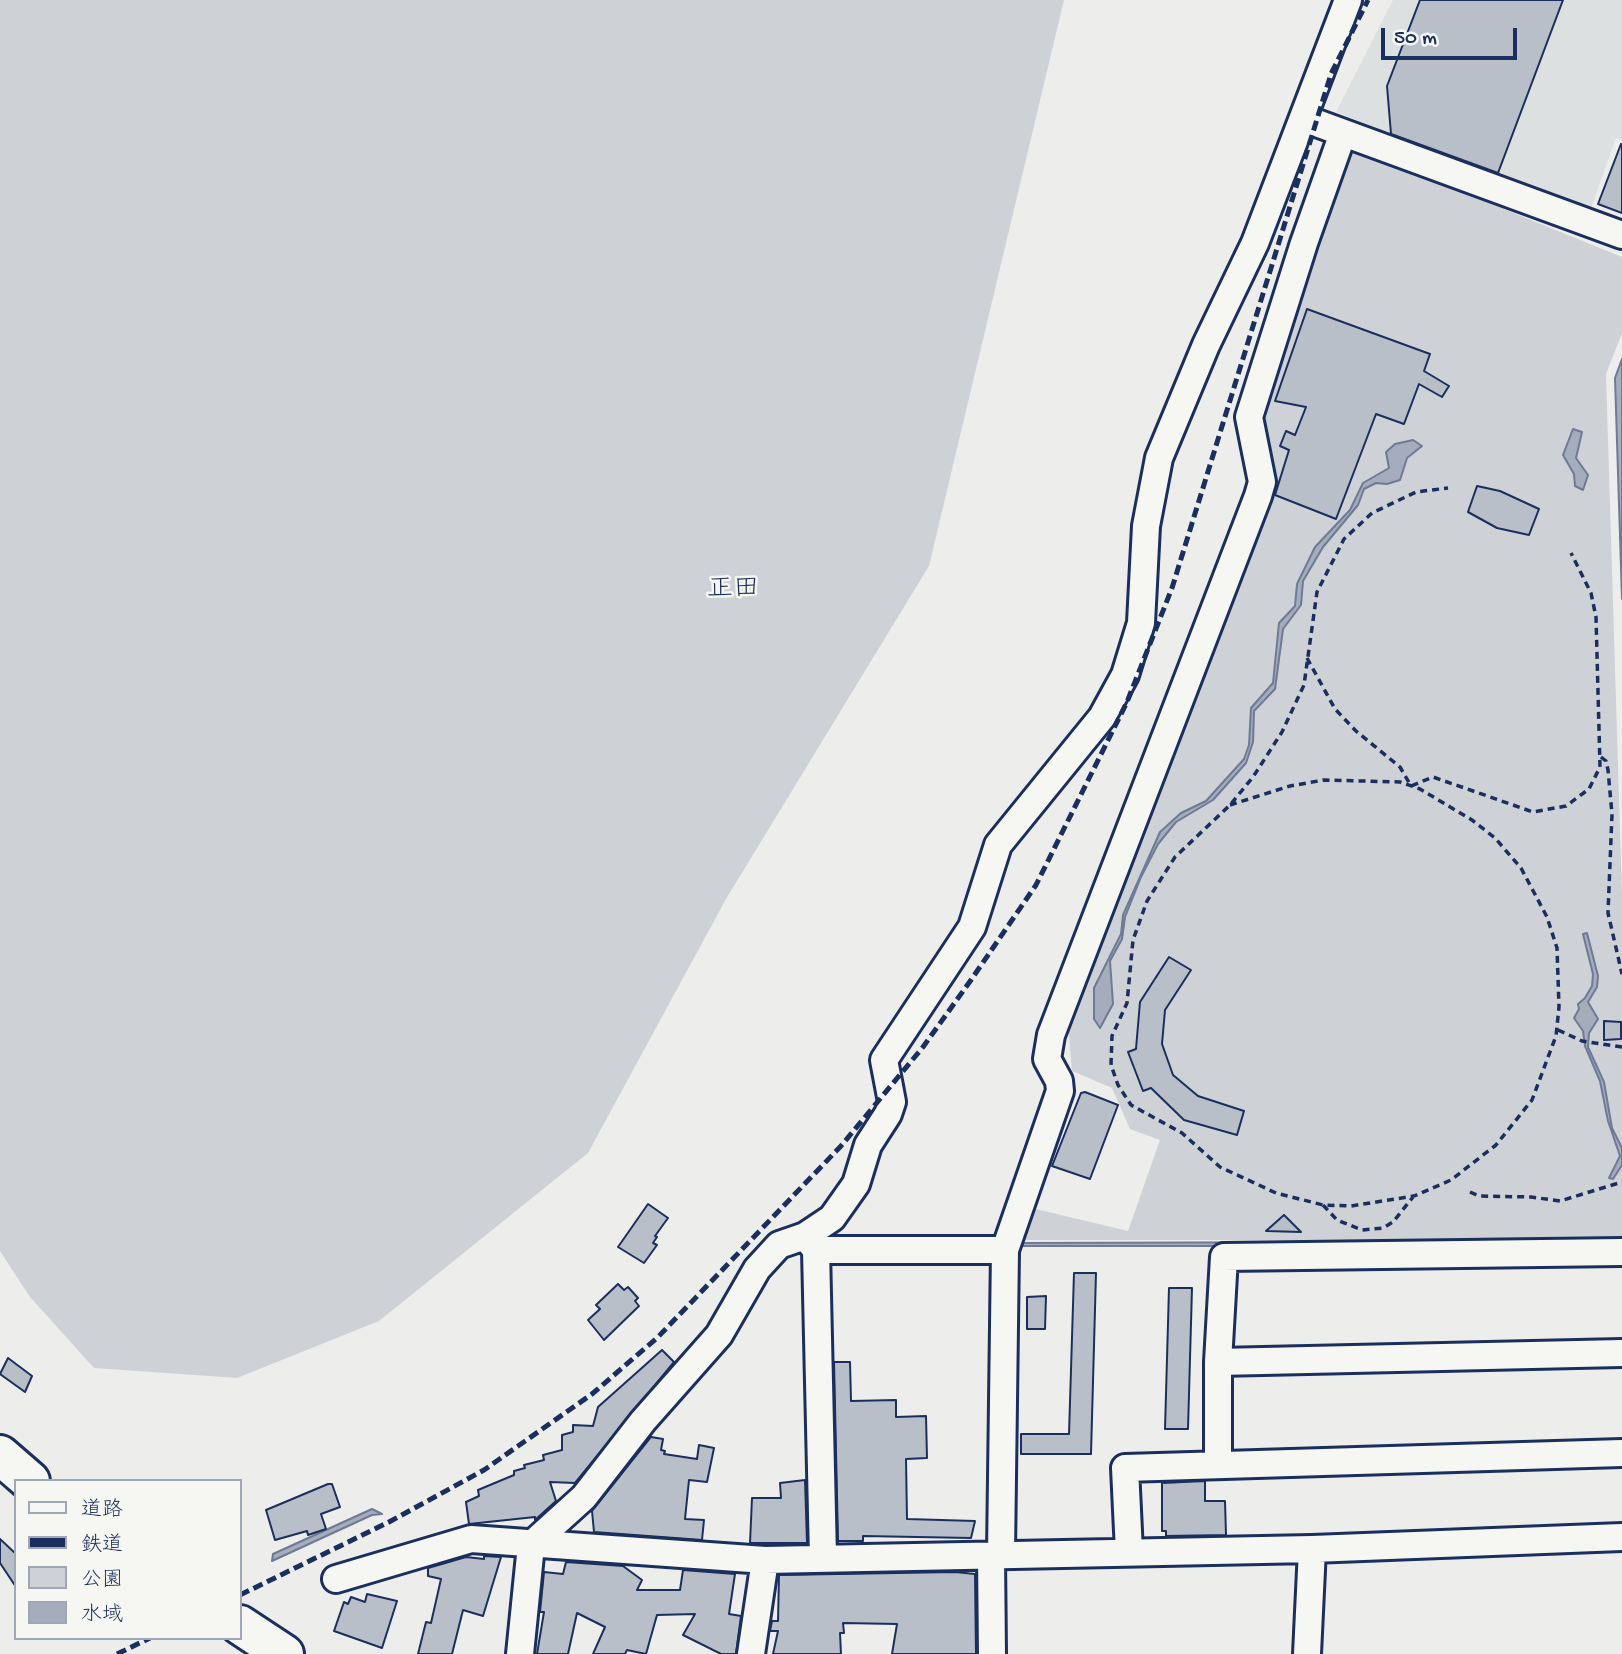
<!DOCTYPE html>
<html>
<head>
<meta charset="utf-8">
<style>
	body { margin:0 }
	#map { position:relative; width:1622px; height:1654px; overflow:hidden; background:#edeeec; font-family:"Gochi Hand","Klee One",sans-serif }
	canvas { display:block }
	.legend { position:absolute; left:14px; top:1479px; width:228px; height:161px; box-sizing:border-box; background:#f6f6f2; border:2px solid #9ea6b7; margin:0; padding:9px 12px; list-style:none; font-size:21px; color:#1b2f5e }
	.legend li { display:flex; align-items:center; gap:14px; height:35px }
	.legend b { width:35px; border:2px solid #9ea6b7 }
	.scale { position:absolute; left:1381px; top:28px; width:136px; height:32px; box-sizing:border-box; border:4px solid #1b2f5e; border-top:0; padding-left:9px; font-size:21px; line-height:24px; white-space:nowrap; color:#1b2f5e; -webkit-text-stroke:5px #f6f6f2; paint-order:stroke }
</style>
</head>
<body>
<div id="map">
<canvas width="1622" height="1654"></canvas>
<ul class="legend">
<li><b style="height:9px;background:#f6f6f2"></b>道路</li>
<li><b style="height:9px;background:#1b2f5e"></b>鉄道</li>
<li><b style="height:19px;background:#ced2d7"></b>公園</li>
<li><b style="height:19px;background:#a5acbc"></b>水域</li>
</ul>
<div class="scale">50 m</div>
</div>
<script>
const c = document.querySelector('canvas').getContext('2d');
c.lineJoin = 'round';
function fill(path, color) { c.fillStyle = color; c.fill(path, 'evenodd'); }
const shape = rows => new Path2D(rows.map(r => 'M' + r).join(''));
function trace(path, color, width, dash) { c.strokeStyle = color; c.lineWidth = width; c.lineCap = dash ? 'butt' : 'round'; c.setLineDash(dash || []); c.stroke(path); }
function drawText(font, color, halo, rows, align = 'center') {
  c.font = font + ' "Gochi Hand","Klee One",sans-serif'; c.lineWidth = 5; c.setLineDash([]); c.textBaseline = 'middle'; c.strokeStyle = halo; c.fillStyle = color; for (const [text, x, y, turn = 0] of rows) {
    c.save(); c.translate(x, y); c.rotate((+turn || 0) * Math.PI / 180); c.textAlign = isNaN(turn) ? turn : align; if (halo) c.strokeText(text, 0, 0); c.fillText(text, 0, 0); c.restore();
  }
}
fill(shape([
	[1393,0,1622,0,1622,140,1616,138,1589,214,1336,112]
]), '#dde0e1');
fill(shape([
	[0,0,1064,0,929,566,726,899,588,1153,379,1321,237,1378,94,1368,30,1297,0,1251],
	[1361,151,1622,257,1622,333,1606,374,1622,896,1622,1240,1023,1240,1036,1209,1128,1231,1160,1140,1130,1129,1112,1088,1072,1071,1068,1024,1266,502,1264,420,1346,156]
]), '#ced2d7');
const water = shape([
	[1622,359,1622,599,1615,378,1622,359],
	[1573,429,1582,432,1576,458,1588,475,1583,490,1575,486,1574,474,1563,455,1573,429],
	[1413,440,1422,446,1407,458,1400,480,1387,484,1376,483,1364,489,1358,505,1323,547,1303,581,1301,605,1283,629,1275,689,1254,711,1253,742,1246,763,1213,800,1176,822,1158,844,1141,877,1125,917,1122,939,1110,961,1113,1004,1100,1028,1094,1019,1094,988,1121,934,1123,915,1160,832,1181,813,1206,801,1244,759,1249,745,1251,708,1273,683,1279,623,1295,606,1297,584,1315,547,1350,510,1363,483,1389,468,1386,452,1395,444,1413,440],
	[1587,933,1598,976,1597,987,1588,1002,1598,1019,1589,1033,1588,1047,1604,1082,1612,1128,1622,1148,1622,1165,1613,1179,1609,1178,1620,1156,1608,1121,1600,1081,1585,1046,1583,1031,1574,1018,1579,1009,1578,1004,1585,998,1592,986,1593,974,1583,934,1587,933],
	[1360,1242,1215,1246,1016,1246,1018,1243,1360,1242],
	[372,1509,382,1514,372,1515,272,1561,273,1554,372,1509]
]);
fill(water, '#a5acbc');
trace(water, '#6e7a96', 2);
const building = shape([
	[1420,0,1563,0,1498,173,1391,134,1387,86,1420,0],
	[1621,144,1622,145,1622,213,1598,204,1621,144],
	[1307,309,1430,354,1424,371,1449,386,1442,397,1419,384,1404,424,1376,414,1336,519,1275,495,1289,450,1280,446,1286,431,1295,435,1306,407,1275,401,1307,309],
	[1477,486,1500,491,1539,509,1529,535,1497,528,1468,512,1477,486],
	[1169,957,1191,970,1165,1010,1162,1044,1173,1075,1198,1096,1244,1111,1237,1135,1184,1120,1151,1088,1143,1091,1128,1052,1136,1049,1140,1002,1169,957],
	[1604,1021,1621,1022,1621,1039,1604,1040,1604,1021],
	[1085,1092,1118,1105,1090,1179,1052,1166,1081,1093,1085,1092],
	[648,1204,668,1218,655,1236,657,1237,653,1243,657,1245,644,1263,618,1247,648,1204],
	[1284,1215,1301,1232,1266,1231,1284,1215],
	[1074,1273,1096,1273,1091,1454,1021,1454,1021,1434,1069,1434,1074,1273],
	[618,1284,624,1290,628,1287,638,1298,635,1301,639,1306,604,1340,588,1320,600,1309,596,1305,618,1284],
	[1169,1288,1192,1288,1188,1429,1165,1429,1169,1288],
	[1046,1296,1045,1329,1027,1329,1027,1297,1046,1296],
	[662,1350,674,1362,575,1483,550,1482,556,1501,535,1520,535,1517,469,1524,466,1502,479,1496,478,1490,514,1475,514,1471,525,1468,524,1465,544,1460,543,1455,562,1450,562,1435,573,1432,573,1425,593,1426,598,1407,662,1350],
	[8,1358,32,1376,25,1392,0,1374,8,1358],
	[834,1362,850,1362,851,1401,896,1400,896,1417,926,1416,927,1458,906,1459,907,1519,975,1521,971,1538,863,1536,863,1541,838,1541,834,1362],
	[651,1437,663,1439,661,1450,665,1451,664,1454,697,1459,699,1445,714,1448,707,1482,689,1480,685,1519,704,1520,702,1540,594,1532,592,1511,651,1437],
	[805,1480,807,1543,750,1543,752,1498,781,1498,780,1483,805,1480],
	[1205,1481,1205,1501,1225,1501,1226,1535,1166,1536,1166,1531,1162,1531,1162,1483,1205,1481],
	[328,1484,332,1484,340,1507,321,1514,326,1529,308,1535,307,1531,275,1540,266,1510,328,1484],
	[0,1539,16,1554,16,1587,0,1563,0,1539],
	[484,1556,501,1557,483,1616,463,1610,452,1654,418,1654,426,1622,431,1623,441,1579,428,1576,428,1568,466,1557,484,1559,484,1556],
	[566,1562,623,1566,642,1580,637,1590,680,1590,683,1570,735,1574,729,1614,741,1616,736,1654,721,1654,683,1635,695,1614,657,1615,646,1654,627,1650,625,1654,593,1654,605,1627,577,1613,568,1654,537,1654,544,1612,540,1612,544,1572,563,1574,566,1562],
	[955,1572,975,1574,976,1654,892,1654,897,1624,843,1623,844,1633,840,1633,841,1654,773,1654,778,1631,770,1631,772,1621,778,1621,779,1575,955,1572],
	[367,1594,397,1601,382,1648,334,1631,344,1602,348,1604,351,1597,365,1602,367,1594]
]);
fill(building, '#b9bfc8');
trace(building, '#1b2f5e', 2);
const minor = shape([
	[1303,118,1622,235],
	[805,1236,816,1250,823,1558],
	[816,1250,1005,1250],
	[1218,1362,1622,1353],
	[1218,1463,1218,1362,1224,1257,1622,1252],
	[1129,1552,1125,1468,1622,1453],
	[1001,1553,1005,1250,1060,1091,1059,1081,1047,1059,1051,1035,1258,496,1262,482,1249,417,1304,243,1343,133],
	[991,1556,992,1654],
	[336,1579,471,1539,765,1560,1312,1549,1622,1537],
	[520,1654,531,1545,584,1497,643,1421,719,1335,757,1269,779,1245,805,1236,832,1218,856,1184,868,1145,888,1114,892,1102,884,1060,972,927,998,845,1102,717,1125,675,1141,623,1146,526,1159,458,1206,345,1255,243,1348,0],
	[751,1654,765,1560],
	[1307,1654,1312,1549]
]);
const highway = shape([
	[0,1455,30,1481],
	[240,1625,284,1654]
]);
trace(minor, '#1b2f5e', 32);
trace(highway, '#1b2f5e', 44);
trace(shape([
	[1307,658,1335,709,1356,731,1400,767,1411,786,1433,777,1533,812,1566,806,1589,789,1600,767,1596,617,1591,593,1571,553],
	[1601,757,1606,761,1608,770,1612,814,1608,913,1622,974],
	[1230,805,1290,786,1324,780,1400,782,1420,789,1472,820,1495,838,1521,868,1547,917,1557,948,1559,1007,1556,1036,1532,1100,1496,1145,1451,1180,1414,1196,1351,1206,1323,1205,1276,1193,1220,1167,1182,1133,1131,1105,1118,1085,1111,1065,1112,1036,1127,1003,1133,940,1147,901,1175,857,1230,805,1253,777,1282,732,1304,685,1317,592,1344,539,1372,513,1416,492,1448,488],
	[1558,1030,1582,1041,1622,1047],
	[1470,1192,1479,1196,1531,1197,1560,1201,1622,1182],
	[1323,1205,1337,1220,1362,1230,1383,1228,1393,1222,1413,1197]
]), '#1b2f5e', 3.5, [7, 5]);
trace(minor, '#f6f6f2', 26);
trace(highway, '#f6f6f2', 38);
trace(shape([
	[240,1595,389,1522,484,1470,592,1394,657,1338,841,1146,923,1047,971,980,1036,885,1127,702,1172,588,1331,74,1368,0],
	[117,1654,150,1638]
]), '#1b2f5e', 5, [10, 5]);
drawText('26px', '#1b2f5e', '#f6f6f2', [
	["正田",733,591]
]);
</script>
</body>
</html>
